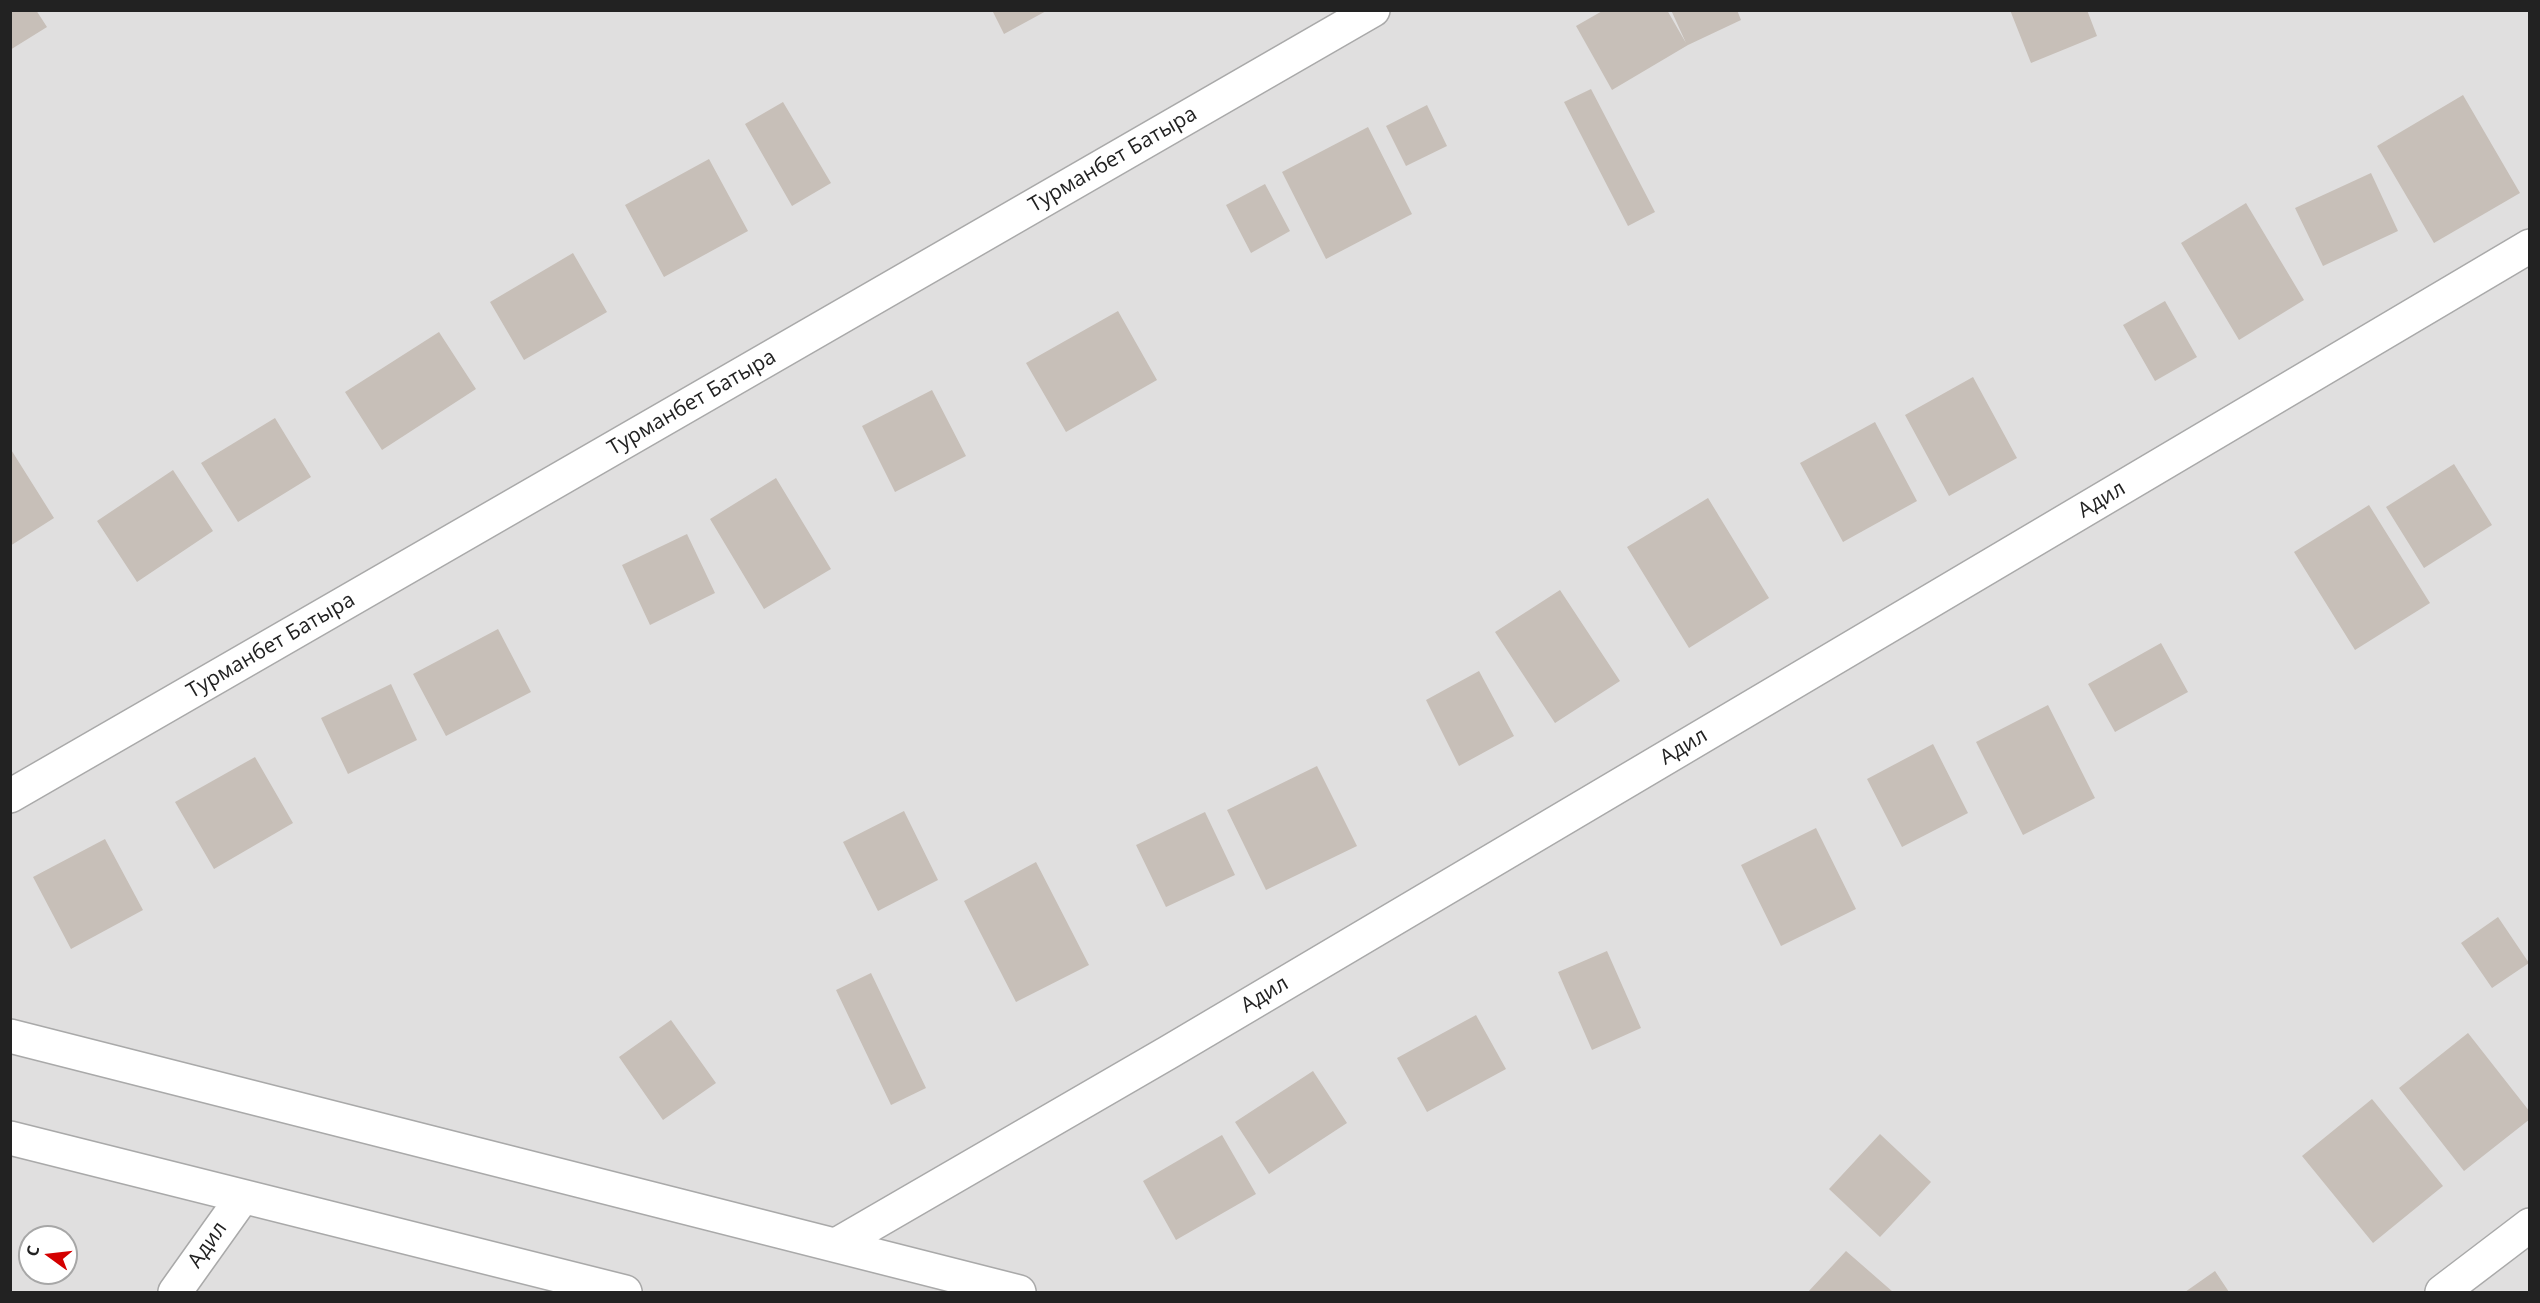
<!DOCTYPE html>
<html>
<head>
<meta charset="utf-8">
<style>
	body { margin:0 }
	#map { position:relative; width:2540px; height:1303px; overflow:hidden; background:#f2efe9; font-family:"Open Sans",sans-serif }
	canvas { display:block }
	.frame { position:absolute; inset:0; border:12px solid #222; pointer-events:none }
	.north { position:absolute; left:18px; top:1225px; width:60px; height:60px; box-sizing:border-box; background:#fff; border:2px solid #a7a7a7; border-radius:50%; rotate:285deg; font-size:16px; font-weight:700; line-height:24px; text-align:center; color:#222 }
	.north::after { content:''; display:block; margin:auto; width:21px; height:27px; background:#d40000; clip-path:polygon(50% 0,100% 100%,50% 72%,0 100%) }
</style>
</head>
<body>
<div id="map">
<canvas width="2540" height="1303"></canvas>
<div class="frame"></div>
<div class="north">С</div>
</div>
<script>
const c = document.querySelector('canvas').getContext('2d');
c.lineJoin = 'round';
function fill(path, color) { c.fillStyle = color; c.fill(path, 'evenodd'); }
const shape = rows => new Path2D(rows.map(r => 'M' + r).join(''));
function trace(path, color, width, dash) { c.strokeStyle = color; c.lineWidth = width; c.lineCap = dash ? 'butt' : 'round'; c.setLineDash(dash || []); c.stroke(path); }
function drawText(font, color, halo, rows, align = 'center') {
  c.font = font + ' "Open Sans",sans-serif'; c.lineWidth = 4.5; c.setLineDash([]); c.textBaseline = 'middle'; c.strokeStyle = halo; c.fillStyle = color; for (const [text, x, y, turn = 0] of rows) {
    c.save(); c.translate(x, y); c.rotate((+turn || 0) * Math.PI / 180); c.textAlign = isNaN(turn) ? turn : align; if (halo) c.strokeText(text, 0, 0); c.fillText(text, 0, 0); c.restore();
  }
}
fill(shape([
	[10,11,2529,11,2529,1292,11,1292],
	[30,1237,66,1237,66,1273,30,1273]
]), '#e0dfdf');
fill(shape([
	[10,10,36,10,47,27,10,50],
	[992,10,1048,10,1004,34],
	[1604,10,1667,10,1686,43,1671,10,1737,10,1741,20,1688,45,1612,90,1576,26],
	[2010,10,2087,10,2097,36,2031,63],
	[1591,89,1655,212,1628,226,1564,102],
	[2463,95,2520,193,2434,243,2377,146],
	[783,102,831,183,792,206,745,124],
	[1427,105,1447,146,1406,166,1386,126],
	[1368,127,1412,214,1326,259,1282,172],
	[709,159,748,231,664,277,625,205],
	[2371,173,2398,231,2323,266,2295,208],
	[1265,184,1290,231,1251,253,1226,205],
	[2246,203,2304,300,2239,340,2181,243],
	[573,253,607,312,524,360,490,302],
	[2165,301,2197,357,2155,381,2123,325],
	[1118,311,1157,380,1066,432,1026,363],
	[439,332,476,389,382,450,345,392],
	[1973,377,2017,458,1949,496,1905,415],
	[932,390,966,456,895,492,862,426],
	[275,418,311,477,238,522,201,463],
	[1875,422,1917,501,1843,542,1800,463],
	[10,448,54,518,10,546],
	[2454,464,2492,525,2424,568,2386,507],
	[173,470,213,531,137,582,97,521],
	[776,478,831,569,764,609,710,519],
	[1708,498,1769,598,1689,648,1627,547],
	[2369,505,2430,603,2355,650,2294,552],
	[687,534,715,593,650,625,622,565],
	[1560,590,1620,681,1555,723,1495,632],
	[498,629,531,692,446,736,413,674],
	[2161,643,2188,692,2115,732,2088,684],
	[1479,671,1514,736,1459,766,1426,700],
	[391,684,417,740,348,774,321,718],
	[2048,705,2095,798,2023,835,1976,742],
	[1933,744,1968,813,1902,847,1867,779],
	[255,757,293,823,214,869,175,802],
	[1317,766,1357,846,1266,890,1227,810],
	[904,811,938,880,878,911,843,842],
	[1205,812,1235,875,1166,907,1136,845],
	[1816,828,1856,909,1781,946,1741,865],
	[105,839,143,910,71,949,33,877],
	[1036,862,1089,965,1016,1002,964,901],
	[2498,917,2529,963,2492,988,2461,943],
	[1607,951,1641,1028,1592,1050,1558,972],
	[871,973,926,1088,891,1105,836,990],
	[1476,1015,1506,1069,1427,1112,1397,1058],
	[671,1020,716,1083,663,1120,619,1057],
	[2468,1033,2530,1112,2530,1119,2464,1171,2399,1088],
	[1313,1071,1347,1123,1269,1174,1235,1122],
	[2372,1099,2443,1186,2373,1243,2302,1156],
	[1880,1134,1931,1182,1880,1237,1829,1189],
	[1222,1135,1256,1194,1176,1240,1143,1181],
	[1846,1251,1893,1292,1808,1292],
	[2215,1271,2229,1292,2185,1292]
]), '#c7bfb8');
const street = shape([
	[10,796,1373,10],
	[10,1036,1019,1292],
	[10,1138,625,1292],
	[836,1245,1169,1052,2530,246],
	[175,1292,242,1198],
	[2442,1292,2530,1225]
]);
trace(street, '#a9a9a9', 36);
trace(street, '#fff', 33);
drawText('21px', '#222', '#fff', [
	["Турманбет Батыра",1113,160,-30],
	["Турманбет Батыра",692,403,-30],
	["Адил",2102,500,-31],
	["Турманбет Батыра",271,646,-30],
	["Адил",1684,747,-31],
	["Адил",1265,995,-31],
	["Адил",208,1245,-55]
]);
</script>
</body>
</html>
